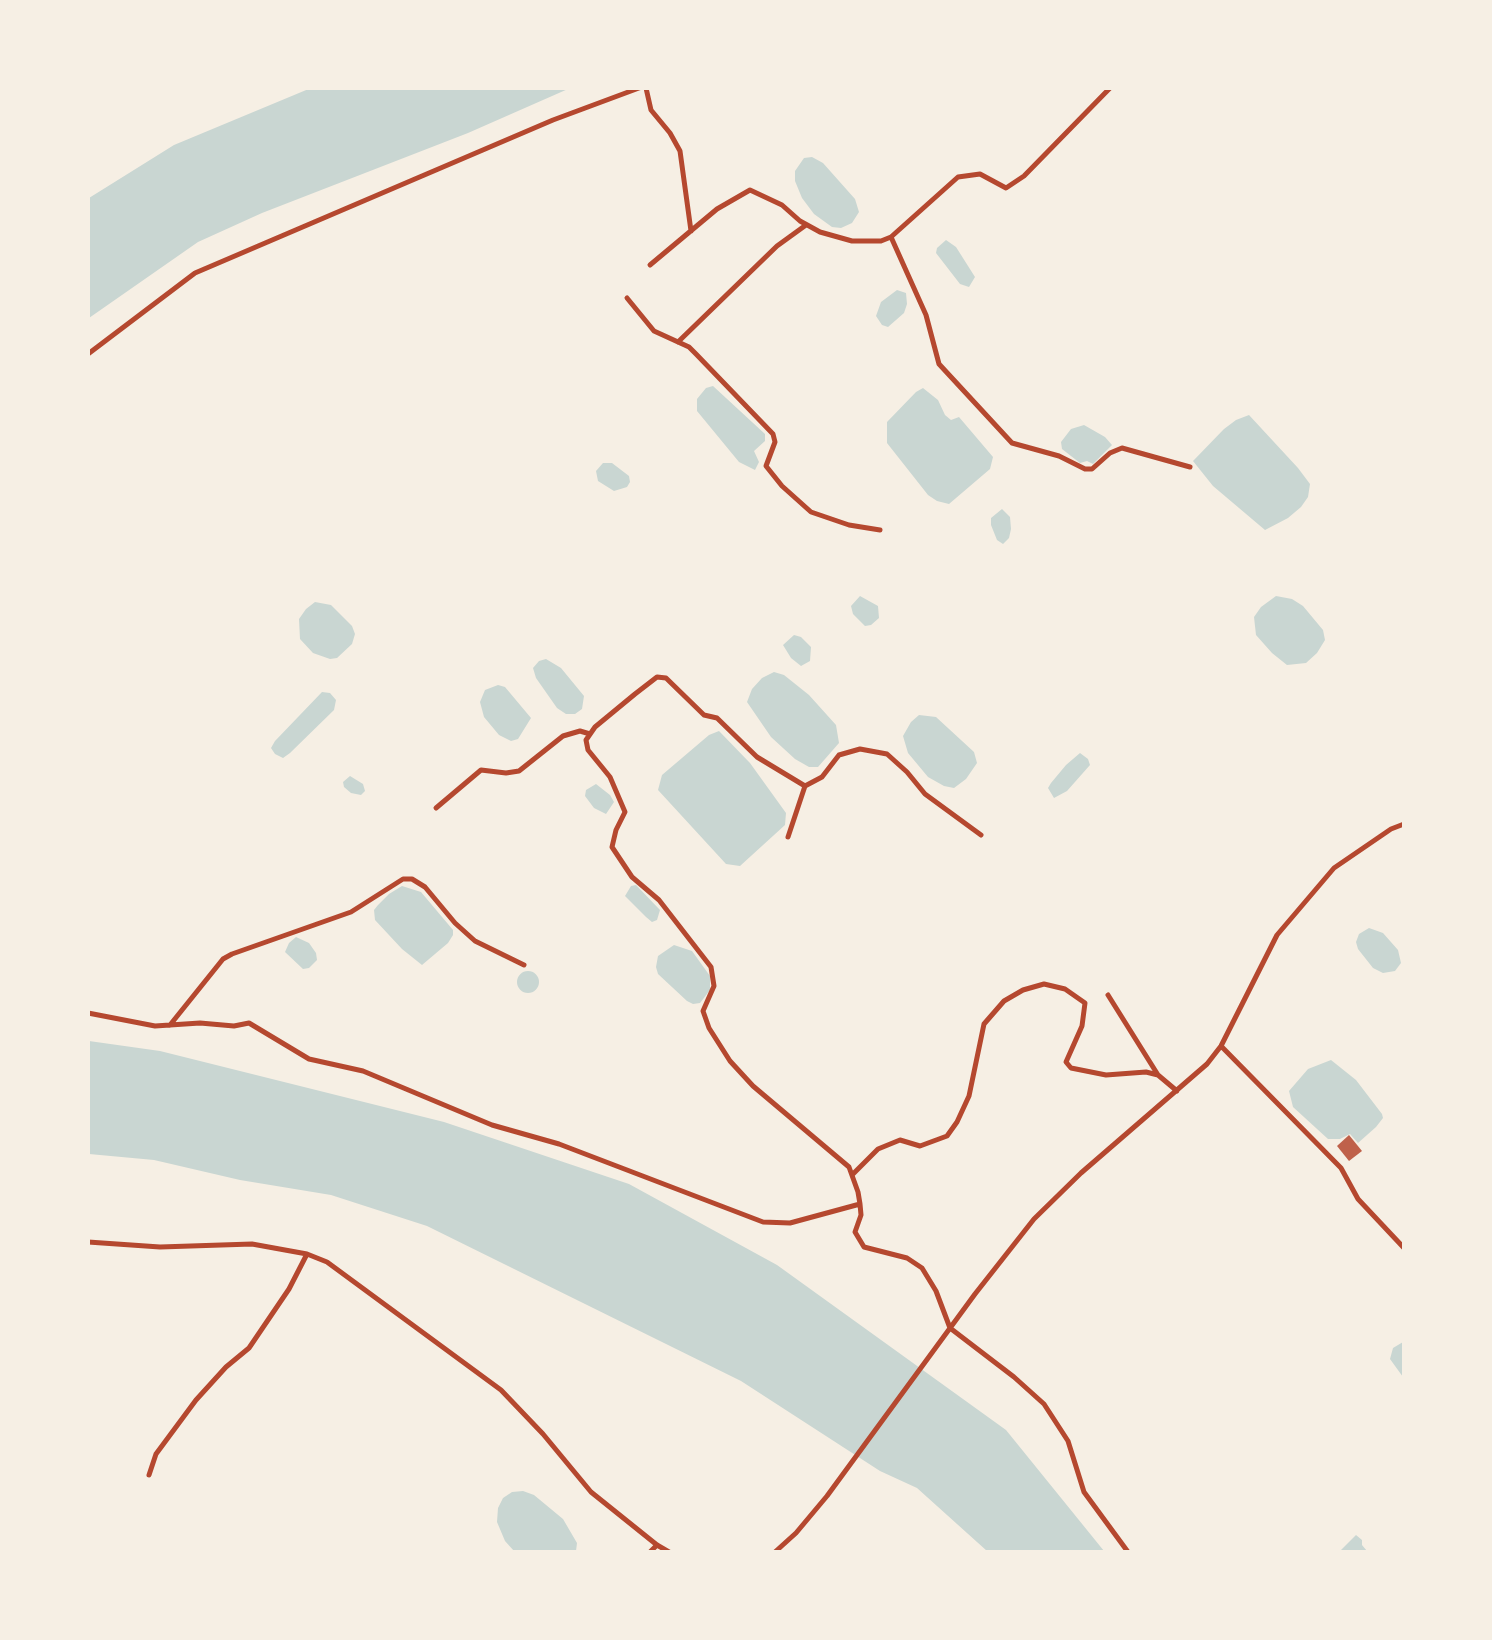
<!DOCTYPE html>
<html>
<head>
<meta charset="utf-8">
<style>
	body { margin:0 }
	#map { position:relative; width:1492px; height:1640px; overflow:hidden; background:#f6efe4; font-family:"DejaVu Sans",sans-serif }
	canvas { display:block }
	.frame { position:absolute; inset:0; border:90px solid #f6efe4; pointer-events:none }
</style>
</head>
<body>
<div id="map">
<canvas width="1492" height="1640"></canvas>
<div class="frame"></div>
</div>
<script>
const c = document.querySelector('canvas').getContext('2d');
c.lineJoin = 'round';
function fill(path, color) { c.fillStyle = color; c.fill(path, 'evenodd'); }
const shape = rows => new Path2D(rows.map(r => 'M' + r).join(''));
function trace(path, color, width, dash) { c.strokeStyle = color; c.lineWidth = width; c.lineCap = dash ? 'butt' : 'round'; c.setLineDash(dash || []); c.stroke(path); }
fill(shape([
	[311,88,568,89,468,133,262,213,198,242,89,318,89,198,174,145],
	[812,157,823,163,855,199,859,212,852,223,841,228,832,227,814,214,802,198,795,181,795,171,804,158],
	[946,240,956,247,975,277,969,287,960,284,936,253,937,248],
	[897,290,906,293,907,304,904,313,888,327,882,325,876,316,881,302],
	[713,386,765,434,765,441,754,451,759,462,755,470,739,462,697,411,697,399,706,388],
	[923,388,938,400,945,415,951,420,959,417,993,457,990,469,949,504,937,501,928,495,887,443,887,422,916,392],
	[1249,415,1298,468,1310,484,1308,497,1301,507,1288,518,1265,530,1213,486,1193,461,1224,429,1236,420],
	[1084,425,1105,437,1112,445,1093,464,1087,461,1080,463,1062,449,1061,442,1071,429],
	[603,463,612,463,629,476,630,482,627,487,614,491,598,481,596,471],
	[1002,509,1010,517,1011,529,1009,538,1003,544,997,540,991,525,991,518],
	[860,596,878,606,879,618,871,625,865,626,853,614,851,606],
	[1276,596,1292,599,1303,606,1323,630,1325,640,1317,653,1306,663,1287,665,1272,653,1256,635,1254,617,1261,607],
	[315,602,331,605,352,626,355,634,352,644,337,658,330,659,313,653,300,639,299,619,306,609],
	[794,635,801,637,811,647,810,661,801,666,791,658,783,645],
	[546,659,561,668,584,696,582,709,575,714,566,714,557,708,536,678,533,668,539,661],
	[774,672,784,675,809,695,836,725,839,743,818,767,809,767,795,759,771,737,747,702,752,689,762,678],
	[498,685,505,687,531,718,518,739,511,741,499,735,484,717,480,702,485,690],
	[322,692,330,693,336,700,334,710,290,753,283,758,275,754,271,748,275,741],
	[919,715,936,717,974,752,977,763,966,779,954,788,944,786,928,777,908,753,903,736,911,722],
	[719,731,750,763,786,813,785,825,740,866,726,864,658,790,662,775,709,735],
	[1080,753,1088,759,1090,765,1067,791,1054,798,1048,788,1051,783,1066,765],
	[350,776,363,784,365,791,361,795,351,793,344,787,343,782],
	[596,784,610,795,614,802,606,814,594,808,585,796,586,790],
	[636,885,660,910,657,920,652,922,646,917,625,896,631,886],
	[402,886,421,892,453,930,453,935,448,943,422,965,402,949,375,920,374,910,378,905,389,894],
	[1369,928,1383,933,1398,950,1401,963,1395,971,1383,973,1373,968,1358,949,1356,942,1359,934],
	[296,937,309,943,316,953,317,960,309,968,303,969,285,952,289,943],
	[674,945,692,951,710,976,710,990,700,1003,693,1004,687,1001,658,974,656,967,658,956],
	'517 982a11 11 0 1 1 22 0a11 11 0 1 1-22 0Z',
	[89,1041,160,1051,444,1122,629,1184,777,1265,1006,1430,1104,1551,987,1551,917,1488,880,1471,741,1381,427,1226,331,1195,240,1180,154,1160,89,1154],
	[1331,1060,1356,1080,1382,1114,1383,1118,1376,1127,1358,1143,1350,1134,1340,1139,1328,1139,1293,1107,1289,1091,1308,1069],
	[1403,1342,1403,1377,1390,1359,1393,1348],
	[523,1491,534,1495,563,1519,577,1543,576,1551,514,1551,505,1541,497,1522,498,1508,503,1498,512,1492],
	[1356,1535,1362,1540,1362,1545,1367,1551,1340,1551]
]), '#c9d6d2');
fill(shape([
	[1349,1135,1362,1151,1349,1161,1337,1146]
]), '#bf614a');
trace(shape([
	[646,88,651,110,670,133,680,151,691,231],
	[891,237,926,315,939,364,1012,443,1059,456,1085,469,1092,469,1110,453,1122,448,1190,467],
	[650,265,717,209,750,190,782,205,800,221,820,232,852,241,881,241,891,237,958,177,980,174,1006,188,1024,176,1110,88],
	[627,298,654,331,689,347,696,354,773,434,775,442,766,466,782,486,811,512,849,525,880,530],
	[678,342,777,246,806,225],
	[88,354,195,273,553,120,639,88],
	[436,808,481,770,506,773,519,771,563,736,580,731,590,734],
	[981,835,925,794,907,772,887,754,860,749,839,755,822,777,805,786,757,757,717,718,704,715,666,678,657,677,635,694,595,727,586,740,588,750,610,777,625,812,616,830,612,847,632,877,659,900,711,967,714,986,703,1011,709,1028,730,1061,753,1086,849,1167,858,1192,860,1204,861,1215,855,1232,864,1247,907,1258,922,1268,936,1291,950,1328,1014,1377,1044,1404,1068,1441,1084,1492,1128,1552],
	[788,837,805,786],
	[1108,995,1158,1075,1177,1091],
	[88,1013,155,1026,200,1023,234,1026,249,1023,309,1059,363,1071,492,1125,559,1144,763,1222,790,1223,860,1204],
	[170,1025,223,959,232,954,351,912,403,879,412,879,425,887,455,923,475,941,524,965],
	[1221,1046,1341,1168,1358,1199,1404,1248],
	[852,1175,878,1149,900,1140,920,1146,947,1136,957,1122,969,1096,984,1024,1004,1001,1023,990,1044,984,1065,989,1085,1003,1082,1026,1066,1062,1071,1068,1106,1075,1146,1072,1158,1075],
	[88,1242,160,1247,252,1244,307,1254,327,1262,501,1390,543,1434,591,1492,657,1545,669,1552],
	[149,1475,156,1454,196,1400,226,1367,249,1348,289,1289,307,1254],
	[650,1552,657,1545],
	[775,1552,796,1533,827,1496,975,1294,1034,1219,1081,1173,1207,1064,1221,1046,1277,935,1334,868,1391,829,1404,824]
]), '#b5482f', 5);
</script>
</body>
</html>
